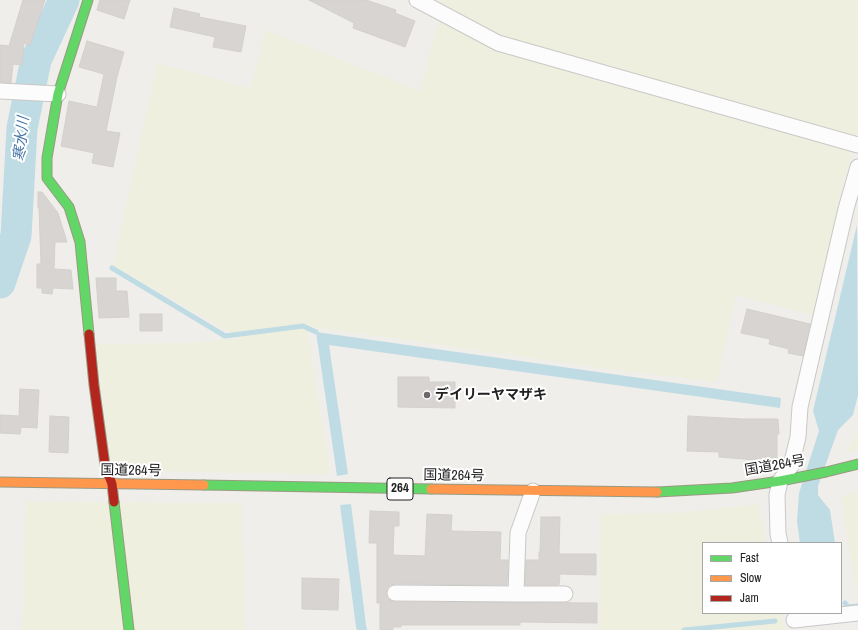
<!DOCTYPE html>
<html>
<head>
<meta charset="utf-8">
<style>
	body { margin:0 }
	#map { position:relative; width:858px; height:630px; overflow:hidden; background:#f0eeeb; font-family:"Archivo Narrow",sans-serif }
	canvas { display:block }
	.legend { position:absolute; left:702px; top:542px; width:140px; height:72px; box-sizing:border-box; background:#fff; border:1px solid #a7a7a7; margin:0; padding:5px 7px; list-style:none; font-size:12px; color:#222 }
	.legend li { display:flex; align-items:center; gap:8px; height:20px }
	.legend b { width:20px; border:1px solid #a7a7a7 }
</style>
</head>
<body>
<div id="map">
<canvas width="858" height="630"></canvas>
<ul class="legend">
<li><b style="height:5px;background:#63d668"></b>Fast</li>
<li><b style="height:5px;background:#ff974d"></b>Slow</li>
<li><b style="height:5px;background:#b3261e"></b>Jam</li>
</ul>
</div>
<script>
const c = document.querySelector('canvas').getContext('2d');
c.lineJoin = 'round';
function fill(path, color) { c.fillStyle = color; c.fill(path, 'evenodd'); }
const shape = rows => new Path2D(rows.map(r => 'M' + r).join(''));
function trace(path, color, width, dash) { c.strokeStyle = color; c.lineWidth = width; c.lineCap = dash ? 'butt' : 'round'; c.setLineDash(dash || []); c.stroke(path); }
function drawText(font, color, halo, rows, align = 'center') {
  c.font = font + ' "Archivo Narrow","Noto Sans JP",sans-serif'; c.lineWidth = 4; c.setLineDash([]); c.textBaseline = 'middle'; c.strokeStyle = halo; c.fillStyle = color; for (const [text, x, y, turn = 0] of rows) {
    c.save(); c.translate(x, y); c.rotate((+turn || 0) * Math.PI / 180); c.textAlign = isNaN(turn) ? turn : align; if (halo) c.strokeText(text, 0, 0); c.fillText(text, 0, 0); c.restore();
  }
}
fill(shape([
	[436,0,858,0,858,132,842,189,814,315,736,295,717,382,615,370,307,326,330,474,112,471,96,344,194,343,240,338,113,266,157,63,250,88,266,30,420,91,443,4],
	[858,430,858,450,845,454],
	[858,491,858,600,841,497],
	[26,502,242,503,245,630,22,630],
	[758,504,767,543,703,543,703,613,782,613,785,630,599,630,601,514,675,513]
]), '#efefdf');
fill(shape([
	[857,225,858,395,853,415,838,430,818,486,818,495,830,510,835,543,800,543,797,521,799,493,819,431,813,411],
	[316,332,781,398,780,408,329,345,348,474,337,476],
	[351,504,366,625,367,630,357,630,356,627,340,505]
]), '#bfdbe3');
trace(shape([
	[112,268,225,336,303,326,316,332],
	[845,603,848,607,858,606],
	[684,630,775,621]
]), '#bfdbe3', 5);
trace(shape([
	[0,283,16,236,22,128,36,60,64,0]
]), '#bfdbe3', 31);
const building = shape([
	[23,0,45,0,30,45,24,43,22,65,13,64,11,83,0,82,0,45,9,46,23,0],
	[100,0,130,0,124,19,97,10,100,0],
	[309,0,366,0,396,10,395,13,415,21,405,47,353,28,354,23,309,0],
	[174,8,200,14,199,17,246,26,241,52,213,47,215,37,170,27,174,8],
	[87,41,124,52,117,77,106,131,120,133,113,167,92,163,94,153,61,146,69,101,97,107,104,74,79,67,87,41],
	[38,192,42,192,58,213,67,242,55,242,54,269,71,270,73,289,53,288,52,294,42,293,42,288,37,288,37,264,41,264,39,208,38,208,38,192],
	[96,278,116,278,116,291,127,291,129,317,99,318,96,278],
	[747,309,810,324,803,356,788,353,789,349,769,344,770,339,741,333,747,309],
	[140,314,162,314,162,331,140,331,140,314],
	[398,377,429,377,429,382,455,382,455,408,398,407,398,377],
	[20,389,39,390,37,428,21,427,20,434,0,433,0,415,19,416,20,389],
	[50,416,69,417,68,453,49,452,50,416],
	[688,416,742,419,778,419,779,434,777,434,777,463,756,463,756,460,719,457,719,452,687,451,688,416],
	[370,511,399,512,399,526,394,526,393,555,425,556,427,514,452,515,451,531,501,532,500,560,508,560,507,585,395,584,390,585,387,588,386,593,387,598,391,601,395,602,597,603,597,623,520,622,520,625,401,625,401,627,393,627,393,630,380,630,380,603,377,603,377,543,369,543,370,511],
	[541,517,560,517,559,553,560,554,596,554,596,575,560,574,559,585,525,585,526,560,539,560,539,552,540,552,541,517],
	[302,578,339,579,338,610,302,609,302,578]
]);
fill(building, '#d7d4d2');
trace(building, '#d3d0cc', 1);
const street = shape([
	[417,0,498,43,858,145],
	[0,91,58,94],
	[780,543,778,534,777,495,780,481,791,466,798,437,800,407,846,209,858,167],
	[395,593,516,594,518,533,533,491],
	[516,594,565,594],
	[794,620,858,613]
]);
const fast = shape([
	[88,0,58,94,47,158,47,178,69,207,80,242,89,334],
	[204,485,431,489],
	[657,492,732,488,780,481,826,472,858,464],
	[114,502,129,630]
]);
const slow = shape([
	[0,482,204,485],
	[431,489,657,492]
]);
const jam = shape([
	[89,334,94,385,105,465,112,484,114,502]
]);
trace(street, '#c9c8c7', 17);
trace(fast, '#999a82', 11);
trace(slow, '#999a82', 11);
trace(jam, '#999a82', 11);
trace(street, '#fdfcfc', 15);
trace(fast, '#63d668', 9);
trace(slow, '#ff974d', 9);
trace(jam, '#b3261e', 9);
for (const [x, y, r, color] of [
	[427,395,4,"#6a6968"]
]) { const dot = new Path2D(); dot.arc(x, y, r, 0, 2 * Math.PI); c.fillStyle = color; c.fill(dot); trace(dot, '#fff', 1.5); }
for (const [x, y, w] of [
	[400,489,26]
]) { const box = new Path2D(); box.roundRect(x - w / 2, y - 11, w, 22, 3); c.fillStyle = '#fff'; c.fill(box); trace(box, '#222', 1); }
drawText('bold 13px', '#222', null, [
	["264",400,489]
]);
drawText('bold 14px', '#222', '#fff', [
	["デイリーヤマザキ",435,395]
], 'left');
drawText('14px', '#222', '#fff', [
	["国道264号",775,466,-10],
	["国道264号",131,471,1],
	["国道264号",454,476,1]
]);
drawText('italic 15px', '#4a7aab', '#fff', [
	["寒水川",22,139,-84]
]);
</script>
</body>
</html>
